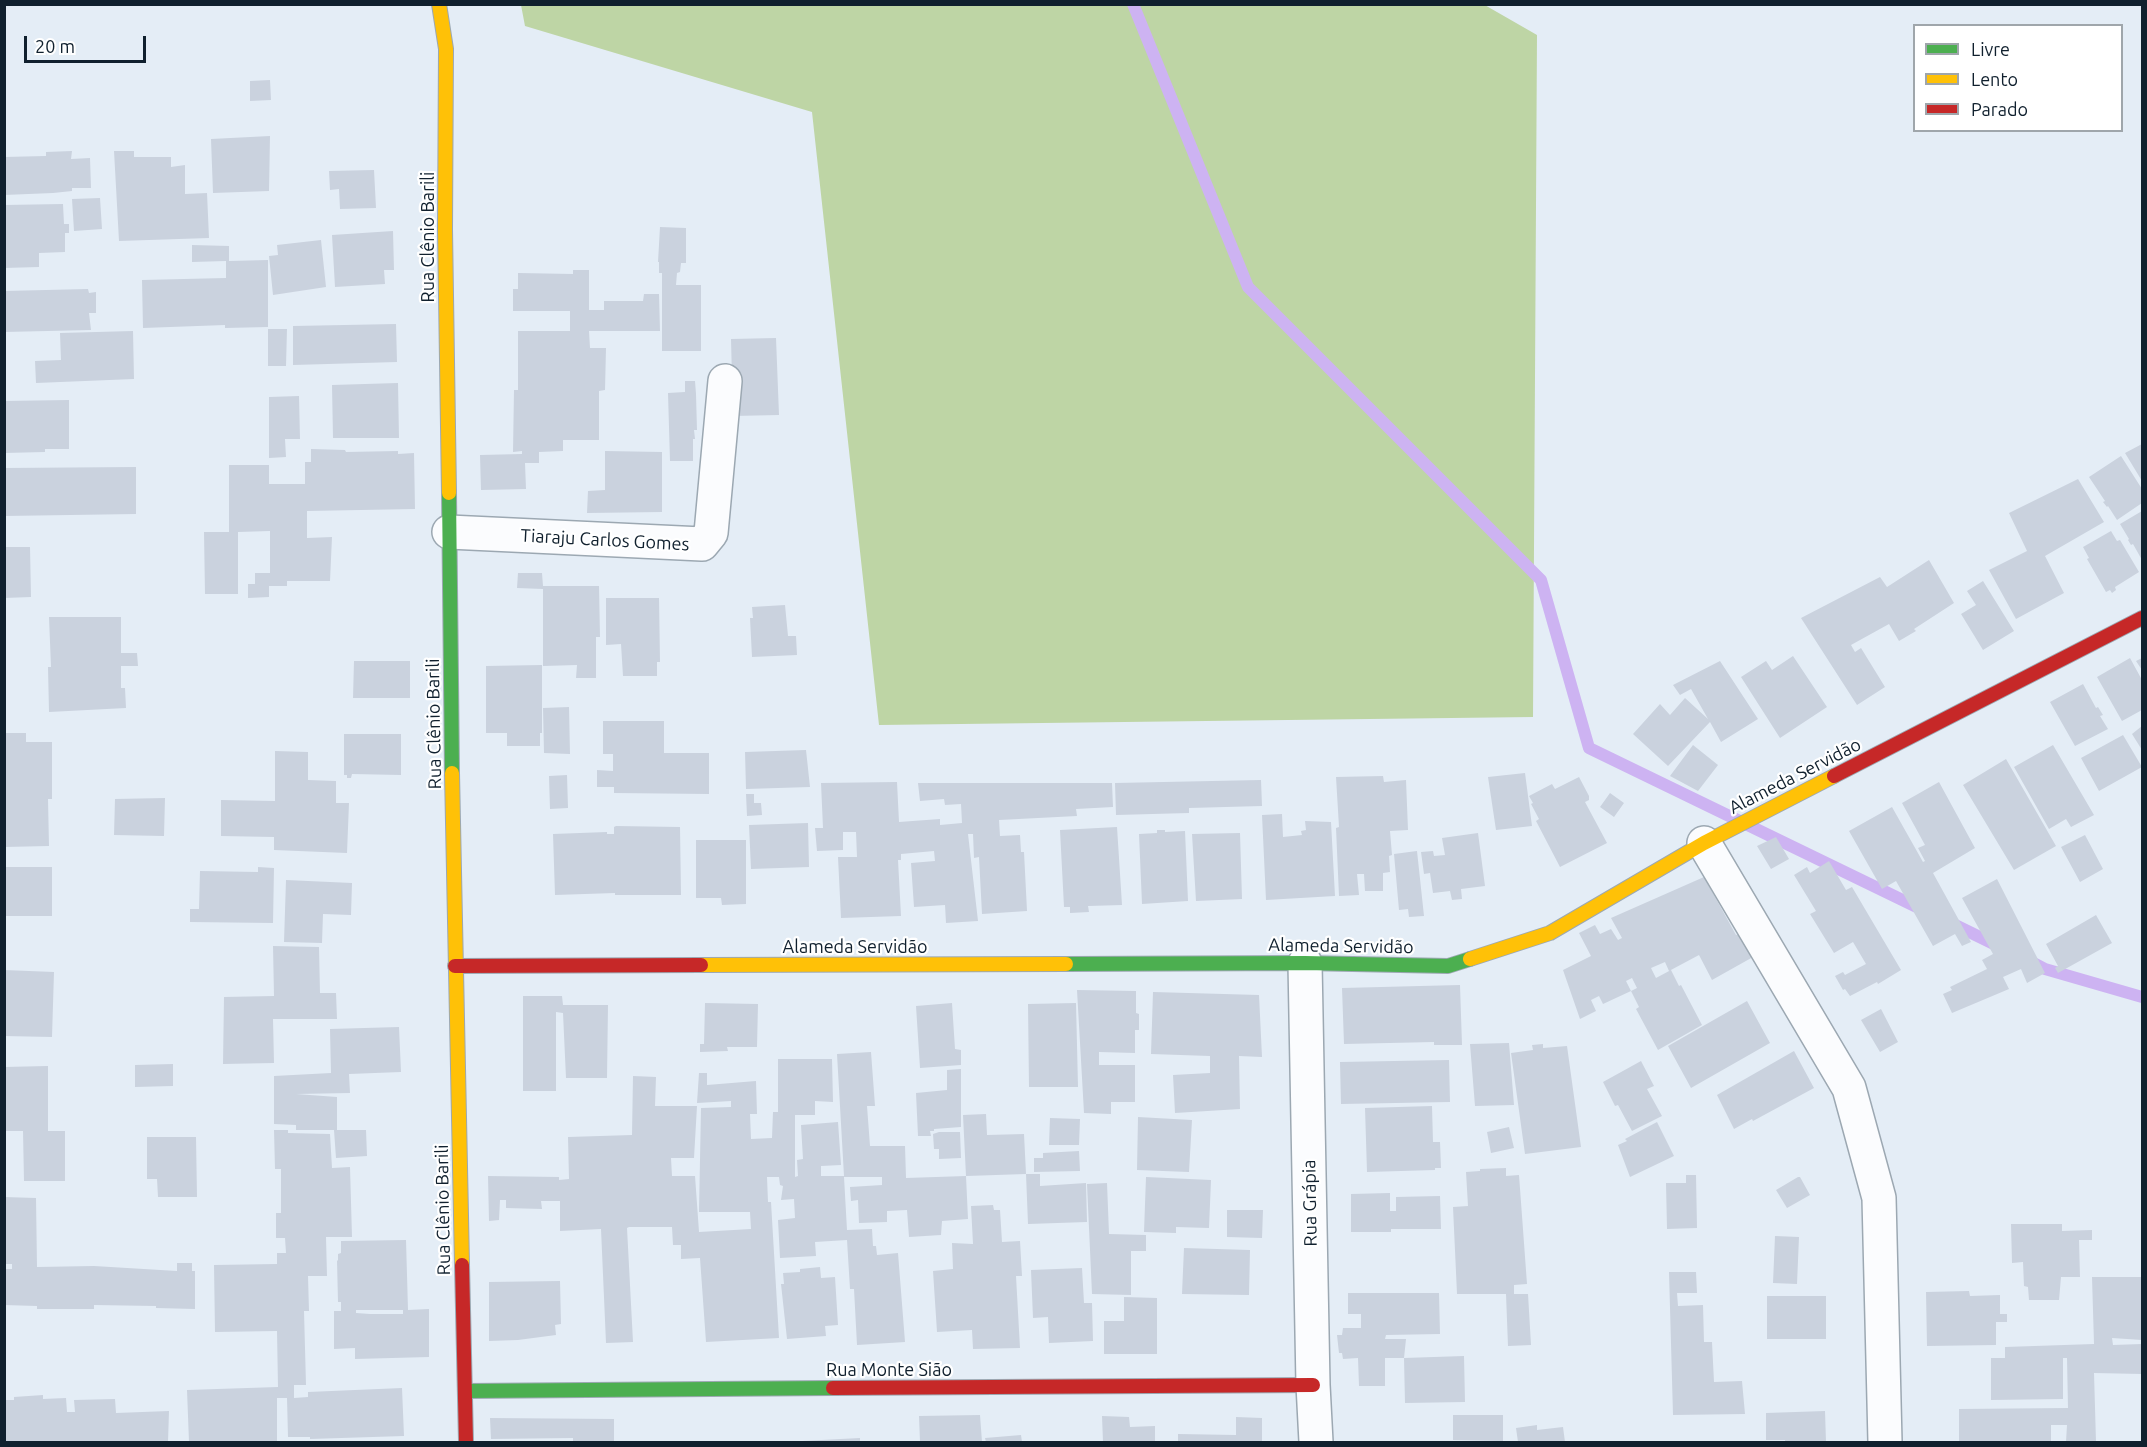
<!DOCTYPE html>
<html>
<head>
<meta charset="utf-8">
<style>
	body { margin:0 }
	#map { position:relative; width:2147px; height:1447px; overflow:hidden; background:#e4edf6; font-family:Ubuntu,sans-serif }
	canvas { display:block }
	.frame { position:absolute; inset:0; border:6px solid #10202e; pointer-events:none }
	.legend { position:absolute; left:1913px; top:24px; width:210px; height:108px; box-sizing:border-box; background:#fff; border:2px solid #9fa6ab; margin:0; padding:8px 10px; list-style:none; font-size:18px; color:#10202e }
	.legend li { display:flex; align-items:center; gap:12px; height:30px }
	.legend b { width:30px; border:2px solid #9fa6ab }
	.scale { position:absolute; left:24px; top:36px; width:122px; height:27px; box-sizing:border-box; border:3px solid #10202e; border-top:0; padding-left:8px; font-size:18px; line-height:21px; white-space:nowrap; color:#10202e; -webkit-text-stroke:4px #fff; paint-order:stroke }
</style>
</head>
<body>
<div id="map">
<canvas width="2147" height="1447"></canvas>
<div class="frame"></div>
<ul class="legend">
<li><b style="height:8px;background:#4caf50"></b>Livre</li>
<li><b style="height:8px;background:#ffc107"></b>Lento</li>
<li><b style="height:8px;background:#c62828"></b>Parado</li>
</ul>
<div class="scale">20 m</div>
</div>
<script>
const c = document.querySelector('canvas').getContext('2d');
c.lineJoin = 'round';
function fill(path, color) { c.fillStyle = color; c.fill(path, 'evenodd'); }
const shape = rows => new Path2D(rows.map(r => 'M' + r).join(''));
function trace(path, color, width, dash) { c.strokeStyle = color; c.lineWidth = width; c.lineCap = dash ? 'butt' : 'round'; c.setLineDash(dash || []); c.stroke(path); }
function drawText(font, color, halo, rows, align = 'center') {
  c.font = font + ' Ubuntu,sans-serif'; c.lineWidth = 4.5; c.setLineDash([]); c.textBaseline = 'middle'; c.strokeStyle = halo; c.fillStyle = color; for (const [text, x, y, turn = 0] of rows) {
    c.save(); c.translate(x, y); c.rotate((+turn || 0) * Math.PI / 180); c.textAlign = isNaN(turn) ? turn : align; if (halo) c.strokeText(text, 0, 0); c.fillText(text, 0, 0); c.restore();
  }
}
fill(shape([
	[1483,4,1537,35,1533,717,879,725,812,112,525,26,521,5]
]), '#bed5a5');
trace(shape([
	[1133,4,1248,287,1541,580,1589,748,1923,910],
	[1949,922,1998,946],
	[2028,960,2045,969,2142,997]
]), '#cdb3f2', 12);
fill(shape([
	[270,80,271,100,250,101,250,81],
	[270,136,269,191,213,193,211,139],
	[72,151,71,159,90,158,91,188,72,188,72,191,53,193,4,195,4,157,46,156,46,152],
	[114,151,134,151,134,157,171,157,171,167,185,165,185,194,207,193,209,238,119,241],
	[374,170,376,208,340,209,339,189,330,190,329,171],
	[100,198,102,229,74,231,72,199],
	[63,204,64,224,69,224,69,233,65,233,65,252,39,253,39,267,4,268,4,205],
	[660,227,686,228,686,263,681,263,680,272,677,273,676,285,701,285,701,351,662,351,662,273,659,273,659,262,658,262],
	[393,231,394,270,384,270,385,284,335,287,332,235],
	[321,240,326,287,273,295,269,256,278,255,277,245],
	[192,245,229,246,229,261,268,260,268,327,225,328,225,325,143,328,142,280,226,278,226,261,192,262],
	[573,270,589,270,589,310,604,310,604,301,643,301,644,294,659,294,660,331,589,331,590,348,606,348,605,390,599,391,599,440,563,440,563,451,539,452,539,463,525,463,526,489,481,490,480,455,522,454,522,451,513,452,514,390,518,390,518,331,570,331,570,311,513,311,513,289,518,289,518,273,573,274],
	[88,289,89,293,96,292,96,313,89,313,91,330,4,332,4,291],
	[396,324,397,362,293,365,293,326],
	[268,329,287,329,286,366,268,366],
	[133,331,134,379,36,383,35,361,61,360,60,333],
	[776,338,779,415,733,416,731,339],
	[685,381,695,381,696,394,697,430,694,430,695,439,693,439,693,461,670,461,668,393,685,392],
	[398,383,399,438,333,438,332,385],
	[299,396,300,439,285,439,286,457,269,458,269,397],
	[69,400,69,449,45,449,45,452,4,453,4,401],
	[2142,444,2142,481,2125,453],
	[311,449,345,450,346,452,398,451,398,454,414,453,415,509,307,511,307,538,332,537,330,581,287,581,287,586,269,586,269,597,248,598,248,584,255,584,255,573,270,573,270,531,238,532,238,594,205,594,204,532,229,532,229,465,269,465,269,484,305,484,305,462,311,462],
	[605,451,662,452,662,512,587,513,588,491,605,490],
	[2121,456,2142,489,2142,503,2117,520,2108,506,2107,507,2103,502,2105,501,2089,477],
	[136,467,136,514,4,516,4,468],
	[2078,479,2104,522,2045,556,2064,593,2016,619,1989,570,2027,551,2009,513],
	[2142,511,2142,560,2133,544,2131,545,2128,540,2129,539,2120,524],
	[2111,531,2117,541,2120,540,2139,572,2115,587,2116,590,2112,593,2110,590,2106,592,2087,559,2089,558,2083,547],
	[4,547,30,547,31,597,4,598],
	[1929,560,1954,603,1914,629,1916,631,1899,641,1889,624,1851,645,1855,652,1861,648,1885,687,1857,705,1801,618,1880,577,1887,587],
	[518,573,542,573,543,586,599,586,600,637,596,637,596,678,576,678,577,665,543,666,543,589,517,588],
	[1983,581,2014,631,1983,650,1961,614,1976,605,1967,591],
	[606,598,659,598,660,662,657,662,657,676,623,676,621,644,606,645],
	[785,605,788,636,796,636,797,655,752,657,750,618,753,618,752,607],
	[49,617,121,617,121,653,137,653,138,666,121,666,121,688,125,688,126,708,49,712,48,667,51,667],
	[1793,656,1827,707,1780,738,1741,677,1766,661,1772,670],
	[2130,658,2142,680,2142,710,2122,721,2097,677],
	[2142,658,2142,670,2136,661],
	[354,661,410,661,410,698,353,698],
	[1720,661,1758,719,1721,742,1710,722,1668,766,1633,734,1660,704,1670,715,1685,698,1708,719,1691,689,1680,695,1673,685],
	[542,665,542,733,540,733,540,746,507,746,507,733,486,733,486,666],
	[2083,684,2096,708,2098,707,2103,715,2100,716,2108,729,2075,746,2050,702],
	[569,707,570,754,544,753,543,708],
	[603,721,664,721,664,753,709,753,709,794,614,793,614,787,597,787,597,770,613,771,613,754,603,754],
	[2142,726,2142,750,2132,734],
	[4,733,26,733,26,742,52,742,52,799,48,799,49,846,4,847],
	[344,734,401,734,401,775,352,774,351,778,347,778,347,775,344,775],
	[2123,735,2142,767,2099,791,2081,758],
	[1693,745,1718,765,1698,791,1670,776],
	[2053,745,2094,815,2071,827,2066,819,2049,829,2014,767],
	[806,750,810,787,746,789,745,752],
	[275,751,308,752,308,780,336,781,336,803,349,803,347,853,274,850,274,837,221,836,221,800,275,801],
	[2006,759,2056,846,2014,870,1963,785],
	[1525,773,1532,826,1496,830,1488,777],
	[567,775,568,808,550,809,549,776],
	[1383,776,1384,782,1406,780,1408,830,1390,831,1392,855,1389,856,1390,872,1383,873,1383,891,1365,891,1364,874,1357,874,1359,895,1339,896,1336,828,1339,827,1336,777],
	[1579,777,1589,796,1589,800,1585,802,1607,843,1560,867,1536,821,1539,819,1531,804,1533,803,1529,796,1552,784,1555,789],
	[1261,780,1262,806,1189,808,1189,813,1116,815,1115,783],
	[897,782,899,822,940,819,940,825,962,823,961,804,945,805,944,799,920,801,918,783,1112,783,1113,807,1076,809,1077,816,999,820,1000,836,1020,835,1021,852,1024,852,1027,911,982,914,979,857,974,858,973,834,968,834,978,921,946,923,945,905,914,907,911,863,935,861,934,851,901,854,901,860,898,860,901,916,841,918,838,857,857,857,856,832,843,832,843,850,817,851,815,828,823,828,821,783],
	[1939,782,1975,848,1933,873,1971,942,1962,946,1955,934,1933,946,1896,881,1882,889,1849,831,1892,807,1923,862,1925,861,1918,848,1925,845,1902,803],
	[1610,793,1624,803,1614,817,1600,807],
	[746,794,754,794,754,803,761,803,762,815,747,816],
	[165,798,164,836,114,835,115,799],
	[1282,814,1283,837,1302,835,1301,831,1306,830,1305,821,1331,822,1335,896,1266,900,1262,815],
	[808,823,809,867,751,869,749,825],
	[616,826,680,827,681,895,615,895,615,893,555,895,553,834,607,832,607,834,614,834,614,827],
	[1117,827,1122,905,1088,906,1089,912,1070,913,1070,907,1064,907,1060,830],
	[1157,830,1165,830,1165,832,1185,831,1188,901,1142,904,1139,834,1157,833],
	[1240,833,1242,899,1196,901,1192,834],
	[1478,833,1485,886,1461,889,1462,899,1452,900,1450,891,1433,893,1430,873,1424,874,1421,852,1433,851,1434,856,1445,855,1442,838],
	[2085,835,2103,869,2080,882,2061,847],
	[1776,837,1789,859,1771,869,1757,846],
	[696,840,746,840,746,904,722,905,721,898,696,898],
	[1417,851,1424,916,1409,917,1408,909,1399,910,1394,854],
	[1829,861,1846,890,1852,887,1901,970,1878,984,1877,982,1850,996,1845,989,1843,990,1835,976,1843,972,1845,975,1866,964,1853,942,1834,953,1810,914,1816,911,1794,875,1807,867,1810,873],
	[4,867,52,867,52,916,4,916],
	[258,867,274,868,273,923,190,922,190,909,199,909,200,871,258,872],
	[1704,877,1736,935,1739,934,1753,957,1712,980,1699,955,1669,971,1665,962,1651,968,1656,978,1671,970,1679,986,1681,985,1702,1025,1658,1050,1636,1009,1639,1007,1631,991,1637,988,1632,978,1626,981,1631,991,1603,1004,1599,996,1591,1000,1596,1011,1580,1019,1563,970,1591,956,1579,933,1595,925,1600,934,1611,929,1618,940,1622,938,1611,918],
	[1997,879,2045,973,2027,983,2021,969,2003,977,2009,989,1952,1013,1943,994,1952,990,1950,987,1987,969,1982,960,1993,954,1962,898],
	[286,880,352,883,351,915,323,914,322,943,284,942],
	[2096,915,2112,943,2058,973,2055,968,2058,966,2046,944],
	[273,946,319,947,320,993,336,993,337,1019,273,1019,274,1063,223,1064,224,997,274,996],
	[4,970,54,972,52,1037,4,1036],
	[1460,985,1462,1045,1434,1045,1434,1042,1344,1044,1342,988],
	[1077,990,1136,991,1136,1013,1139,1014,1139,1030,1135,1030,1135,1053,1099,1052,1099,1065,1135,1065,1135,1102,1111,1102,1111,1114,1084,1113],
	[1153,992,1259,995,1262,1057,1239,1056,1240,1109,1175,1113,1173,1075,1210,1073,1210,1056,1151,1054],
	[523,996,562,996,563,1005,608,1005,607,1078,566,1078,563,1013,556,1012,556,1091,523,1091],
	[1747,1001,1770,1043,1691,1088,1668,1046],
	[705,1003,758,1004,757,1047,727,1047,728,1051,700,1052,700,1044,704,1044],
	[952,1003,955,1049,961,1050,961,1065,920,1068,916,1006],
	[1076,1003,1078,1087,1029,1087,1028,1004],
	[1881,1009,1898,1042,1880,1052,1861,1020],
	[399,1027,401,1072,349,1074,350,1093,296,1094,337,1097,337,1130,366,1130,367,1156,336,1158,334,1130,296,1130,296,1125,274,1124,274,1076,331,1073,330,1029],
	[1509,1043,1514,1105,1475,1106,1470,1044],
	[1543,1044,1543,1048,1567,1046,1581,1147,1525,1154,1511,1053,1533,1050,1532,1045],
	[1794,1051,1814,1088,1753,1121,1752,1119,1734,1129,1717,1095],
	[871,1052,875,1106,867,1106,870,1146,905,1146,906,1178,966,1176,968,1219,942,1221,941,1235,909,1237,907,1210,887,1211,887,1222,859,1223,858,1200,851,1201,850,1187,882,1185,882,1177,844,1177,847,1230,872,1229,873,1246,876,1246,877,1255,898,1253,905,1342,857,1345,854,1289,850,1289,847,1240,815,1242,816,1256,780,1258,778,1220,795,1218,794,1199,781,1200,783,1186,780,1185,779,1177,767,1177,768,1202,771,1202,779,1338,706,1342,700,1258,681,1259,681,1245,673,1245,672,1227,629,1227,627,1228,633,1342,606,1343,601,1229,560,1231,560,1201,541,1201,542,1209,506,1208,506,1200,500,1200,499,1220,489,1221,488,1176,559,1177,559,1180,569,1179,568,1137,632,1135,633,1076,656,1077,655,1106,697,1106,694,1158,671,1158,672,1176,695,1176,699,1232,751,1229,750,1212,699,1212,701,1108,731,1107,731,1101,697,1103,699,1073,707,1073,707,1085,756,1081,757,1114,750,1114,751,1139,772,1138,773,1112,778,1112,778,1059,832,1059,833,1102,815,1101,815,1115,795,1115,795,1177,798,1176,797,1160,803,1159,801,1125,838,1122,841,1165,821,1166,821,1176,844,1176,837,1054],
	[1449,1060,1450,1102,1341,1104,1340,1062],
	[1641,1061,1654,1086,1647,1089,1662,1116,1632,1131,1618,1105,1615,1106,1603,1082],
	[173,1064,173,1086,135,1087,135,1065],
	[48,1066,48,1131,65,1131,65,1181,24,1181,23,1131,4,1131,4,1067],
	[961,1069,961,1127,934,1129,934,1131,930,1131,931,1136,918,1136,916,1093,947,1090,947,1070],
	[1432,1106,1433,1142,1440,1142,1441,1168,1435,1168,1435,1170,1367,1172,1365,1108],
	[986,1114,987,1135,1024,1134,1026,1174,966,1176,963,1115],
	[1138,1117,1192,1120,1189,1172,1137,1170],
	[1050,1118,1080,1119,1079,1145,1049,1145],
	[1657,1122,1674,1156,1630,1177,1618,1145,1627,1141,1625,1139],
	[1509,1127,1514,1148,1491,1153,1487,1132],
	[274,1130,288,1130,288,1133,330,1134,332,1168,350,1167,352,1237,326,1237,327,1276,308,1276,309,1311,304,1311,306,1385,294,1385,294,1398,308,1397,308,1392,402,1388,404,1436,310,1439,310,1437,288,1437,287,1398,277,1398,277,1442,189,1442,187,1390,278,1387,277,1331,215,1332,214,1265,277,1264,277,1253,286,1253,285,1238,276,1238,276,1213,281,1213,281,1169,275,1169],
	[939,1132,960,1132,961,1158,939,1159,939,1149,934,1149,933,1134],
	[147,1137,196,1137,197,1197,158,1197,157,1179,147,1179],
	[1079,1151,1080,1171,1034,1172,1034,1158,1043,1158,1043,1153],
	[1506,1168,1506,1176,1519,1175,1527,1284,1514,1285,1514,1294,1528,1294,1531,1345,1508,1346,1506,1294,1457,1294,1453,1207,1468,1206,1466,1172,1480,1171,1480,1169],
	[1026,1174,1040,1174,1040,1186,1086,1183,1087,1222,1028,1224],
	[1686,1175,1696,1175,1697,1228,1667,1229,1666,1183,1686,1183],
	[1146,1177,1211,1180,1209,1228,1176,1227,1176,1233,1144,1232],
	[1798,1177,1800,1177,1810,1195,1787,1208,1776,1190],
	[1107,1183,1109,1234,1146,1235,1146,1251,1131,1251,1131,1295,1092,1294,1087,1184],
	[1390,1193,1390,1211,1396,1211,1396,1197,1440,1196,1441,1229,1391,1229,1391,1232,1351,1232,1351,1194],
	[4,1197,36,1198,37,1267,94,1266,177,1271,177,1263,192,1263,192,1271,195,1271,195,1309,156,1308,156,1306,94,1305,94,1309,37,1309,37,1306,4,1305,4,1269,12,1269,12,1264,4,1264],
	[993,1205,994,1210,1000,1210,1002,1242,1020,1241,1022,1276,1016,1276,1020,1348,973,1349,972,1330,937,1332,933,1271,953,1269,952,1243,973,1244,971,1206],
	[1227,1210,1263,1210,1262,1238,1227,1237],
	[2011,1224,2062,1224,2062,1231,2092,1230,2092,1240,2079,1240,2080,1277,2061,1277,2059,1300,2029,1300,2028,1287,2024,1286,2023,1262,2012,1263],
	[1775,1236,1799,1237,1797,1284,1773,1283],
	[406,1240,408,1310,429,1309,429,1357,355,1359,355,1348,334,1349,334,1311,341,1311,341,1302,338,1302,337,1260,338,1261,338,1254,341,1253,341,1241],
	[356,1310,403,1310,403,1314,370,1314,356,1313],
	[1184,1248,1250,1250,1249,1295,1182,1294],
	[820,1267,821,1278,835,1277,838,1325,825,1326,826,1336,787,1339,781,1284,784,1284,783,1273,800,1272,800,1269],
	[1082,1268,1084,1303,1092,1303,1093,1341,1049,1343,1048,1317,1033,1318,1031,1270],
	[1669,1272,1696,1272,1697,1293,1677,1293,1678,1306,1703,1305,1704,1342,1712,1342,1714,1382,1742,1381,1745,1414,1673,1415],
	[2092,1277,2142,1277,2142,1340,2112,1338,2113,1345,2142,1344,2142,1374,2094,1373,2096,1442,2066,1442,2067,1425,2051,1425,2051,1442,1959,1442,1959,1409,2068,1408,2067,1358,2063,1358,2063,1399,1991,1400,1991,1358,2005,1358,2005,1347,2094,1344],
	[560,1281,561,1324,555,1325,556,1335,518,1340,489,1341,489,1282],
	[1969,1291,1970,1296,2000,1295,2000,1314,2007,1314,2007,1322,1996,1322,1996,1345,1927,1346,1926,1292],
	[1348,1293,1439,1293,1440,1334,1386,1335,1385,1339,1406,1339,1404,1358,1464,1356,1465,1402,1405,1403,1404,1358,1385,1358,1385,1386,1359,1386,1358,1358,1343,1359,1342,1353,1339,1353,1337,1335,1342,1335,1343,1328,1361,1328,1361,1314,1348,1314],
	[1767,1296,1826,1296,1826,1339,1767,1339],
	[1124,1297,1157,1298,1157,1354,1104,1354,1104,1321,1124,1321],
	[43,1395,43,1399,66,1398,67,1412,75,1412,74,1400,115,1399,116,1413,169,1411,168,1442,76,1442,75,1441,67,1442,4,1442,4,1400,14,1400,14,1397],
	[1825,1411,1826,1442,1785,1442,1785,1440,1766,1440,1766,1413],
	[980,1415,982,1442,920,1442,919,1416],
	[1453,1415,1503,1415,1503,1441,1453,1440],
	[1102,1416,1129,1417,1130,1427,1155,1426,1155,1442,1103,1442],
	[1236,1417,1262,1418,1262,1442,1178,1442,1178,1434,1236,1435],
	[490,1418,614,1419,614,1442,573,1442,573,1438,491,1439],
	[1537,1425,1537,1430,1563,1427,1565,1442,1518,1442,1516,1428],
	[1021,1435,1022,1442,986,1442,985,1438],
	[860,1438,860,1442,802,1442,802,1441]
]), '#cad2de');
const street = shape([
	[449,532,702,544,711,533,725,381],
	[1704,843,1849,1088,1879,1198,1885,1442],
	[1305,963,1313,1385,1316,1442]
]);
const fast = shape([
	[449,493,452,773],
	[1066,964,1305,963,1448,966,1470,959],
	[465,1391,833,1388]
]);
const slow = shape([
	[439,4,446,49,445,229,449,493],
	[452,773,462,1265],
	[1470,959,1550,933,1704,843,1834,776],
	[701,965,1066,964]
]);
const jam = shape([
	[1834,776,2142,618],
	[455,966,701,965],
	[462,1265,466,1442],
	[833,1388,1313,1385]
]);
trace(street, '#9ca8b2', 36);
trace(fast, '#9ca8b2', 16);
trace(slow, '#9ca8b2', 16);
trace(jam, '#9ca8b2', 16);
trace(street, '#fbfcfe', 33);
trace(fast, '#4caf50', 14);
trace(slow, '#ffc107', 14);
trace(jam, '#c62828', 14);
drawText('18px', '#10202e', '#fff', [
	["Rua Clênio Barili",428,237,-90],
	["Tiaraju Carlos Gomes",605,540,3],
	["Rua Clênio Barili",434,724,-91],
	["Alameda Servidão",1795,776,-27],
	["Alameda Servidão",1341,946,1],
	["Alameda Servidão",855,947],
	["Rua Grápia",1310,1203,-91],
	["Rua Clênio Barili",443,1210,-91],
	["Rua Monte Sião",889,1370]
]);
</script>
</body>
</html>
